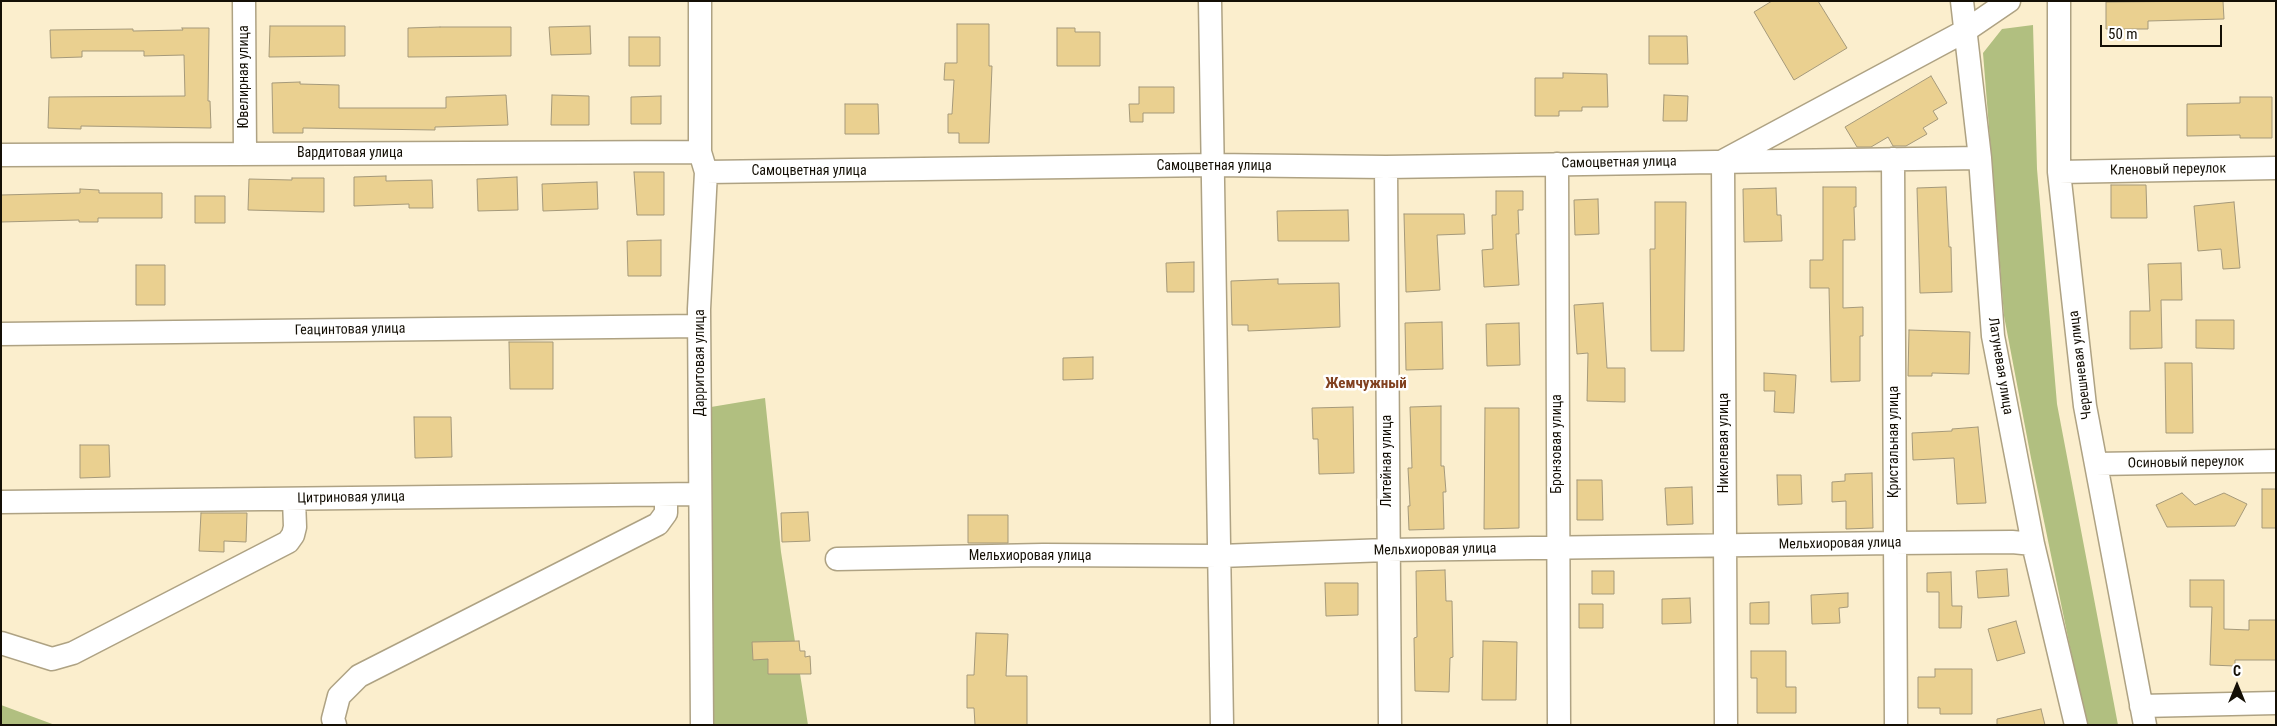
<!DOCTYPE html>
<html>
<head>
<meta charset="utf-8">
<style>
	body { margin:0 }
	#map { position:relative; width:2277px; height:726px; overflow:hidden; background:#fbeecd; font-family:"Roboto Condensed",sans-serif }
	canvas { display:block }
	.frame { position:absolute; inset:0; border:2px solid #140f05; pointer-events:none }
	.north { position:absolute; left:2212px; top:661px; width:50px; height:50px; -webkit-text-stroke:4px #fff; paint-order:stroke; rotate:0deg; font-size:14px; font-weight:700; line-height:20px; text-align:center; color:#140f05 }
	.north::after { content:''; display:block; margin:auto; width:18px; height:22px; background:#140f05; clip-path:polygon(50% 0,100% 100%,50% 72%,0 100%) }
	.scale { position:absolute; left:2100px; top:25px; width:122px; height:22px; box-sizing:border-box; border:2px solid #140f05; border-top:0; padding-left:6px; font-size:15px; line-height:18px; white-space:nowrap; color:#140f05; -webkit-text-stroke:4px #fff; paint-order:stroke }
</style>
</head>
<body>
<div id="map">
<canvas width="2277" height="726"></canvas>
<div class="frame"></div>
<div class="north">С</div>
<div class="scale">50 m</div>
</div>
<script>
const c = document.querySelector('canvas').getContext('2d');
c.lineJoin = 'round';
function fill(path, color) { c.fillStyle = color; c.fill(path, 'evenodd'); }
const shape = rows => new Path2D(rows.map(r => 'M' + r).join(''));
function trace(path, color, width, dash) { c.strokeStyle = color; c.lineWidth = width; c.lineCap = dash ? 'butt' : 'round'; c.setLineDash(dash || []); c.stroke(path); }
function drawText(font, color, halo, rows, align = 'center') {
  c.font = font + ' "Roboto Condensed",sans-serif'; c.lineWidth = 5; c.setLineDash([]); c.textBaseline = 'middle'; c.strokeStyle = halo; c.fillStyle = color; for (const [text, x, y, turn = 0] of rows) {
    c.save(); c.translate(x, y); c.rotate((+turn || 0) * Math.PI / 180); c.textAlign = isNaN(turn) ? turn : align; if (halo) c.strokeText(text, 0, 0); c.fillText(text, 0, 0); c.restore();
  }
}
fill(shape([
	[2033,25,2037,169,2057,404,2118,725,2086,725,2031,458,2004,316,1983,53,2002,29],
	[765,398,781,552,808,725,713,725,705,408],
	[1,705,55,725,1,725]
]), '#b1bf80');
const building = shape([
	[1772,1,1818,1,1847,48,1794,80,1754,12,1772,1],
	[2223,1,2224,19,2148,21,2148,29,2106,29,2106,2,2223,1],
	[957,24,989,24,989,66,992,66,989,143,959,143,959,133,948,133,948,114,952,114,954,80,944,80,945,63,957,63,957,24],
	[270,26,345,26,345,56,269,57,270,26],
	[590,26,591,54,551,55,549,27,590,26],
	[440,27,511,27,511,56,408,57,408,28,440,27],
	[182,28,209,28,208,101,210,101,211,128,81,126,81,129,48,128,49,97,185,96,184,55,144,56,144,51,82,51,82,57,51,58,50,30,133,29,133,31,183,30,182,28],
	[1057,28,1075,28,1075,32,1100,32,1100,66,1057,66,1057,28],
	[1649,36,1687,36,1688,64,1649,64,1649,36],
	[629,37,660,37,660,66,629,66,629,37],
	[1563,73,1607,74,1608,107,1582,107,1582,111,1559,111,1559,116,1535,116,1535,78,1563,78,1563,73],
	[1931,76,1947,103,1933,111,1938,119,1923,128,1927,134,1906,146,1893,146,1888,137,1871,147,1857,147,1845,127,1931,76],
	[300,82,300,84,339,85,339,108,446,108,446,97,506,95,508,125,435,127,435,130,303,128,303,133,273,133,272,83,300,82],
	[1139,87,1174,87,1174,113,1143,113,1143,122,1130,122,1129,104,1139,104,1139,87],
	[552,95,589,96,589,125,551,125,552,95],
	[1664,95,1688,96,1687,121,1663,121,1664,95],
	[661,96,661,124,631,124,631,97,661,96],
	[2240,97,2272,97,2272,138,2240,138,2240,135,2187,136,2187,104,2240,103,2240,97],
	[845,104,878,104,879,134,845,134,845,104],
	[634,172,664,172,664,215,637,215,634,172],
	[386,176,386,181,432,180,433,208,409,208,409,204,354,206,354,177,386,176],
	[517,177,518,210,478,211,477,179,517,177],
	[292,178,324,178,324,212,248,210,249,179,292,180,292,178],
	[597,182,598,209,543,211,542,184,597,182],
	[2111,185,2146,185,2147,218,2111,218,2111,185],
	[1823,187,1856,187,1856,207,1854,207,1855,240,1843,240,1843,308,1863,307,1863,336,1860,336,1860,381,1831,382,1829,288,1810,288,1810,260,1823,260,1823,187],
	[1946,187,1949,247,1951,247,1952,292,1920,293,1917,188,1946,187],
	[1776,188,1777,215,1781,215,1782,241,1744,242,1743,189,1776,188],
	[80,189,99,190,99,193,162,193,162,218,98,218,98,222,79,222,79,220,1,222,1,195,80,193,80,189],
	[1496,191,1523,191,1523,210,1518,210,1519,234,1516,234,1519,285,1484,287,1482,250,1493,249,1492,215,1496,215,1496,191],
	[195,196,225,196,225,223,195,223,195,196],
	[1598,199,1599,234,1575,235,1574,200,1598,199],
	[1655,202,1686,202,1684,351,1651,351,1650,249,1655,249,1655,202],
	[2234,202,2240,268,2223,269,2221,249,2198,251,2194,206,2234,202],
	[1348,210,1349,241,1278,241,1277,211,1348,210],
	[1404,214,1464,214,1465,234,1437,235,1440,290,1406,292,1404,214],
	[661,240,661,276,628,276,627,241,661,240],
	[1194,262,1194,292,1167,292,1166,263,1194,262],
	[2181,263,2182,300,2161,300,2162,348,2130,349,2130,311,2150,311,2148,264,2181,263],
	[136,265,165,265,165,305,136,305,136,265],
	[1278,279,1278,284,1339,283,1340,327,1248,331,1248,325,1232,325,1231,281,1278,279],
	[1603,303,1607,368,1625,368,1625,402,1587,401,1588,353,1577,354,1574,305,1603,303],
	[2196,320,2234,320,2234,349,2196,348,2196,320],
	[1442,322,1443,369,1406,370,1405,323,1442,322],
	[1519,323,1520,365,1487,366,1486,324,1519,323],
	[1909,330,1970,332,1969,374,1932,373,1932,376,1908,376,1909,330],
	[509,342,553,342,553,389,510,389,509,342],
	[1093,357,1093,379,1063,380,1063,358,1093,357],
	[2165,363,2192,363,2193,433,2166,433,2165,363],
	[1764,373,1796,375,1794,413,1774,412,1775,391,1764,391,1764,373],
	[1441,406,1441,466,1444,466,1446,492,1443,492,1444,529,1409,530,1408,506,1410,506,1408,468,1412,468,1410,407,1441,406],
	[1353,407,1354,473,1319,474,1318,439,1313,439,1312,408,1353,407],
	[1485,408,1519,408,1519,528,1484,529,1485,408],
	[414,417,451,417,452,457,415,458,414,417],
	[1978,427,1986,503,1957,504,1954,458,1913,460,1912,433,1952,431,1952,429,1978,427],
	[80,445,109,445,110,477,80,478,80,445],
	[1872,473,1873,528,1846,529,1846,501,1832,502,1832,482,1845,481,1845,474,1872,473],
	[1777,475,1801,475,1802,504,1778,505,1777,475],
	[1577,480,1602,480,1603,520,1577,520,1577,480],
	[1692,487,1693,524,1667,525,1665,488,1692,487],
	[2262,489,2276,489,2276,528,2262,528,2262,489],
	[2182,493,2195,505,2224,493,2247,504,2235,526,2167,527,2156,505,2182,493],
	[808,512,810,541,782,542,781,513,808,512],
	[201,513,247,513,246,542,224,541,224,552,199,551,201,513],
	[968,515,1008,515,1008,543,968,543,968,515],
	[2007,569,2009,596,1978,598,1976,571,2007,569],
	[1445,570,1446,601,1452,601,1453,657,1450,658,1449,692,1415,691,1414,638,1417,637,1416,571,1445,570],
	[1592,571,1614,571,1614,594,1592,594,1592,571],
	[1951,572,1952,606,1962,606,1961,628,1939,628,1939,592,1927,592,1927,573,1951,572],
	[2190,580,2224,580,2224,629,2249,630,2249,620,2276,620,2276,660,2235,660,2235,666,2210,665,2212,607,2190,607,2190,580],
	[1325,583,1358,583,1358,615,1326,616,1325,583],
	[1848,593,1848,607,1839,608,1840,623,1812,624,1811,595,1848,593],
	[1690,598,1691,623,1662,624,1662,599,1690,598],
	[1769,602,1769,624,1750,624,1750,603,1769,602],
	[1579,604,1603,604,1603,628,1579,628,1579,604],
	[2016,621,2025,653,1997,661,1988,629,2016,621],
	[976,633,1008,634,1006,676,1027,676,1027,725,975,725,974,708,967,708,967,675,974,675,976,633],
	[799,641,800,651,805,651,805,657,810,656,811,674,768,674,768,659,753,660,752,642,799,641],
	[1483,641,1517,642,1516,700,1482,700,1483,641],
	[1751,651,1786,651,1786,687,1796,687,1796,713,1757,713,1757,678,1751,678,1751,651],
	[1935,669,1972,669,1972,714,1940,714,1940,708,1918,708,1918,677,1935,677,1935,669],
	[2041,709,2045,725,1997,725,1997,719,2041,709]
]);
fill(building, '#ead090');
trace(building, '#a5997a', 1);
const minor = shape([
	[244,1,245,154],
	[700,1,700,152,706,172,699,309,702,725],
	[1210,1,1222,725],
	[1962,1,1980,158,1993,336,2033,544,2076,725],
	[2059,1,2059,172,2085,406,2145,725],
	[1,155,700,152],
	[1893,159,1896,725],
	[1557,164,1559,725],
	[1386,167,1390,725],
	[706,172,1212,165,1386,167,1980,158],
	[2059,172,2276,168],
	[1,334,699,326],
	[2096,464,2276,461],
	[1,502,700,494],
	[837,559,1043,555,1220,556,1387,550,1894,543,2012,542,2033,544],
	[1,643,52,659,73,653,288,542,293,535,295,527,294,499],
	[2141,706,2276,703],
	[335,725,333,719,339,696,359,676,658,524,666,513,666,495],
	[1726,725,1723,161,1965,31,2009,1]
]);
trace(minor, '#aea283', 25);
trace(minor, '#fff', 22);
drawText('14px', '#140f05', '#fff', [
	["Ювелирная улица",244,77,-90],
	["Вардитовая улица",350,153],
	["Самоцветная улица",1619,163,-1],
	["Самоцветная улица",1214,166],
	["Кленовый переулок",2168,170,-1],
	["Самоцветная улица",809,171],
	["Геацинтовая улица",350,330,-1],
	["Дарритовая улица",700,363,-90],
	["Черешневая улица",2081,365,-97],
	["Латуневая улица",2000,366,81],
	["Кристальная улица",1894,442,-90],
	["Никелевая улица",1724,443,-90],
	["Бронзовая улица",1557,444,-90],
	["Литейная улица",1387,461,-90],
	["Осиновый переулок",2186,463,-1],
	["Цитриновая улица",351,498,-1],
	["Мельхиоровая улица",1840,544,-1],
	["Мельхиоровая улица",1435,550,-1],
	["Мельхиоровая улица",1030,556]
]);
drawText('bold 15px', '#814120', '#fff', [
	["Жемчужный",1366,384]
]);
</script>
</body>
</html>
